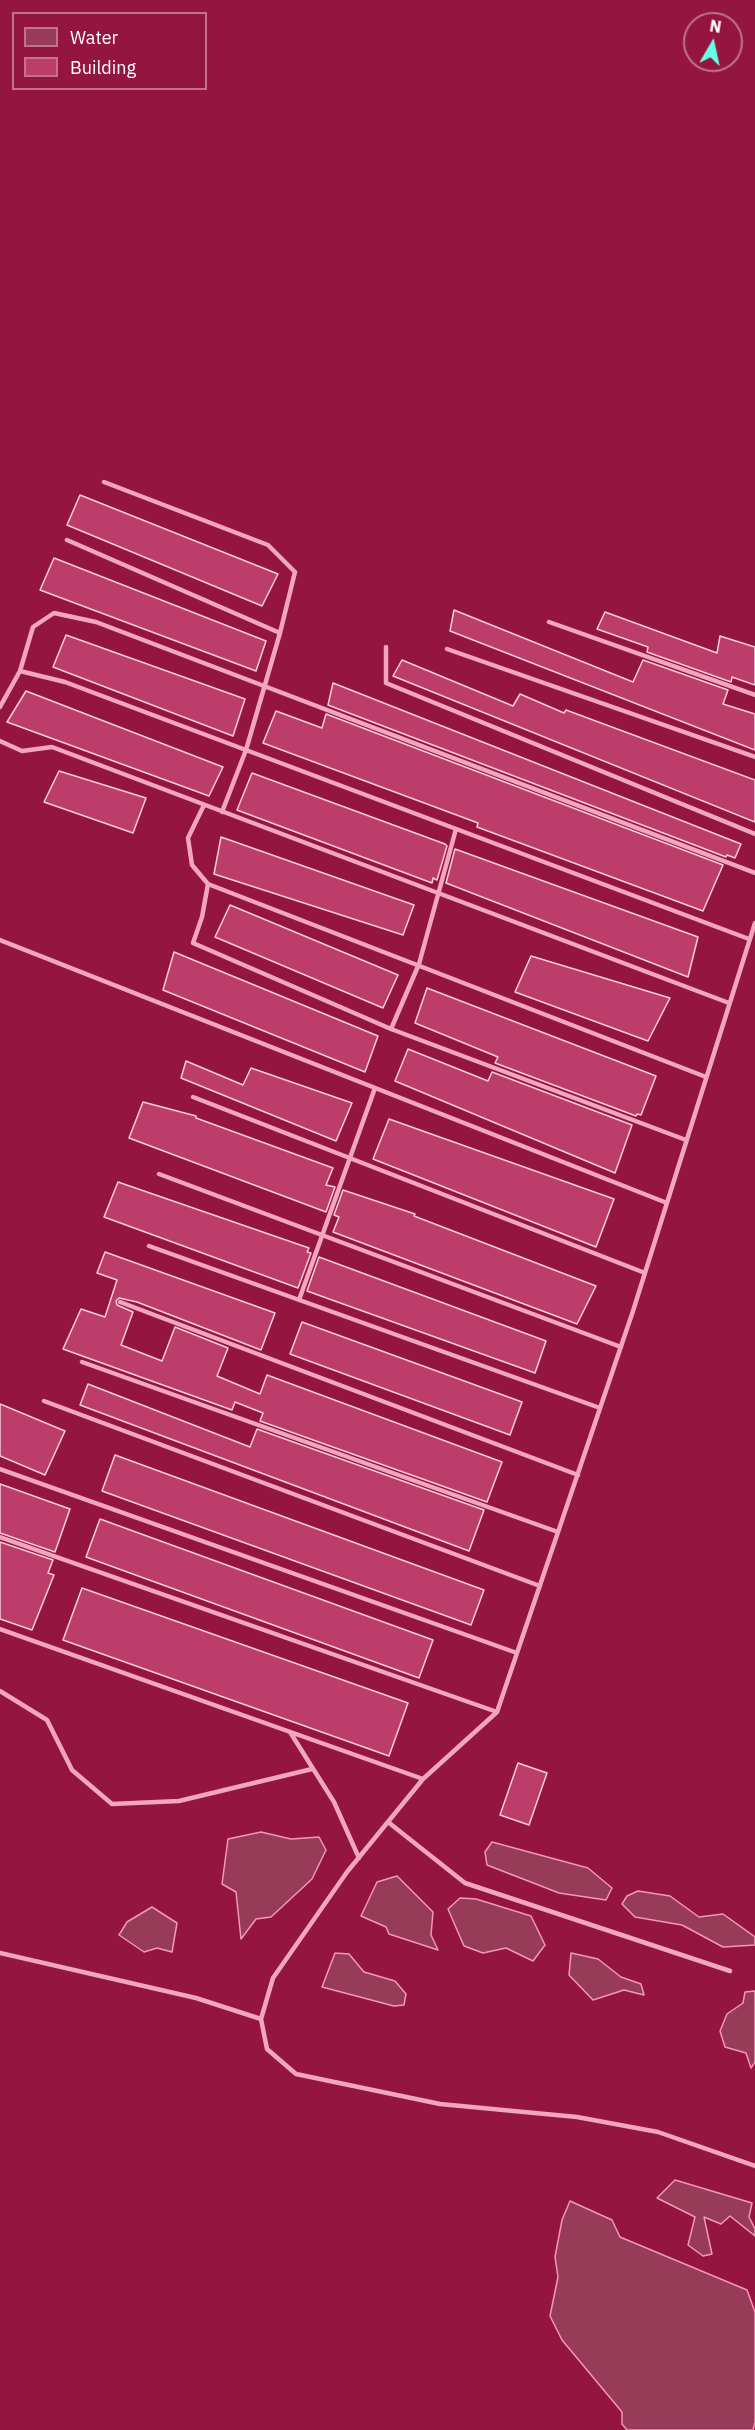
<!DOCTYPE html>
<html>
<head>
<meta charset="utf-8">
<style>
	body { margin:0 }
	#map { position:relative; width:755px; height:2430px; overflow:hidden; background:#94153f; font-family:"IBM Plex Sans",sans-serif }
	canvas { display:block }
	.legend { position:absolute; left:12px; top:12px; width:195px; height:78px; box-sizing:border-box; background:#94153f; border:2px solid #bf738c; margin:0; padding:8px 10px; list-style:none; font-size:18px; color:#fff }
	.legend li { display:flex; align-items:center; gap:12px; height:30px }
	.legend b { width:30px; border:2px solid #bf738c }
	.north { position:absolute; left:683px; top:12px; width:60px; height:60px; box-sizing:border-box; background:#94153f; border:2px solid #bf738c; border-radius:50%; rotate:9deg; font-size:16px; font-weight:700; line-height:24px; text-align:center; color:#fff }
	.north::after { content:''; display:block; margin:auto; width:21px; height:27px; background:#66ffe4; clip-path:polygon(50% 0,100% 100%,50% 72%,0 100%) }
</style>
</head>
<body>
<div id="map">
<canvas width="755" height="2430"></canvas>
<ul class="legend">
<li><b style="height:16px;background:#973b59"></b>Water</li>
<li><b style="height:16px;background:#bc3d69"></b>Building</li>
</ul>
<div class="north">N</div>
</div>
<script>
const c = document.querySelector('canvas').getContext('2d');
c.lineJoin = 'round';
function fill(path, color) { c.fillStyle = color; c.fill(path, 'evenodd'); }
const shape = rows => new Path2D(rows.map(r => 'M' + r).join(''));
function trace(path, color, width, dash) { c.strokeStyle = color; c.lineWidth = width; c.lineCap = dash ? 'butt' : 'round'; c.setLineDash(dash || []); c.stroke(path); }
const water = shape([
	[261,1832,291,1839,319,1837,326,1850,312,1879,271,1917,256,1919,241,1939,236,1892,222,1884,228,1839,261,1832],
	[492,1842,588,1868,612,1888,606,1900,559,1893,487,1865,485,1852,492,1842],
	[397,1876,433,1912,431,1935,438,1950,389,1934,386,1927,361,1916,377,1882,397,1876],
	[638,1891,670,1896,699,1917,723,1914,755,1937,755,1945,723,1947,682,1925,635,1917,622,1904,627,1896,638,1891],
	[460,1898,476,1899,531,1916,545,1945,533,1961,506,1948,483,1953,464,1946,448,1909,460,1898],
	[152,1907,177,1923,172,1952,157,1948,144,1952,119,1935,127,1922,152,1907],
	[335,1953,349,1954,364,1972,395,1981,406,1994,404,2005,394,2006,322,1987,335,1953],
	[571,1953,598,1959,621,1977,641,1984,644,1995,624,1990,593,2000,569,1975,571,1953],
	[755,1991,755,2062,751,2068,746,2053,725,2047,720,2031,727,2014,743,2003,745,1992,755,1991],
	[675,2180,752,2203,749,2217,755,2229,755,2236,730,2216,721,2224,704,2217,712,2254,703,2256,688,2245,695,2217,657,2198,675,2180],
	[570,2201,612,2220,620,2237,747,2290,755,2312,755,2422,753,2430,627,2430,622,2424,622,2412,562,2340,550,2316,558,2277,555,2257,562,2220,570,2201]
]);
fill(water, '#973b59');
trace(water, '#f497b8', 1.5);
const building = shape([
	[80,495,278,574,262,606,67,525,80,495],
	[54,558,266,641,256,671,40,590,54,558],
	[454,610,633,682,643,660,728,690,723,704,755,714,755,750,450,631,454,610],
	[605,612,717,653,720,636,755,647,755,685,732,677,731,682,647,652,648,647,597,629,605,612],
	[66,635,245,699,233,736,53,667,66,635],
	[402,660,513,706,520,694,564,713,566,710,755,780,755,822,393,676,402,660],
	[333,683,741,844,735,858,727,855,726,857,328,705,333,683],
	[26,691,223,767,209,796,7,722,26,691],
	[276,711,322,728,326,714,723,865,703,911,477,827,478,823,263,743,276,711],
	[59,771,146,798,133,833,44,802,59,771],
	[252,773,445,844,447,846,437,880,433,878,432,883,237,810,252,773],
	[221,837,414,905,403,935,214,874,221,837],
	[455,849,698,937,688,977,446,883,455,849],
	[230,905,398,975,383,1008,215,937,230,905],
	[174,952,378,1036,365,1072,163,990,174,952],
	[531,956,670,998,648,1041,515,992,531,956],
	[427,988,656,1076,641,1115,637,1114,636,1116,495,1063,498,1057,415,1023,427,988],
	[408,1049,488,1081,492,1072,632,1125,615,1173,395,1081,408,1049],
	[186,1061,243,1085,251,1068,352,1103,336,1141,181,1078,186,1061],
	[143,1102,196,1116,196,1118,333,1168,326,1185,335,1187,326,1212,129,1138,143,1102],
	[389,1119,614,1199,596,1247,373,1159,389,1119],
	[118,1182,309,1248,307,1252,311,1253,298,1288,104,1217,118,1182],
	[343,1190,415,1214,414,1216,596,1286,577,1324,333,1232,339,1217,334,1215,343,1190],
	[105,1252,275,1313,261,1350,137,1302,119,1298,116,1301,117,1305,133,1312,121,1345,162,1361,175,1327,228,1348,217,1376,260,1394,267,1375,502,1462,487,1502,260,1421,263,1413,235,1402,232,1410,63,1349,81,1309,105,1317,117,1280,97,1273,105,1252],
	[319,1257,546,1341,535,1373,307,1291,319,1257],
	[302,1322,522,1402,510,1435,290,1354,302,1322],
	[88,1384,250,1447,257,1429,484,1510,469,1551,80,1405,88,1384],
	[0,1404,65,1431,45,1475,0,1456,0,1404],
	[115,1455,484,1590,471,1625,102,1491,115,1455],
	[0,1484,70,1509,55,1552,0,1533,0,1484],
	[100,1519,433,1640,419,1678,86,1557,100,1519],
	[0,1542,53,1560,48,1573,54,1575,32,1630,0,1619,0,1542],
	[82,1588,408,1703,389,1756,63,1640,82,1588],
	[518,1763,547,1773,529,1825,500,1815,518,1763]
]);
fill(building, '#bc3d69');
trace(building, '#fcccdd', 1.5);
trace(shape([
	[104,482,268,545,295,572,280,633],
	[67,540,280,633,246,750,222,812],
	[549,622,755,695],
	[386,647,386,683,755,834],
	[447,649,755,757],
	[0,707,20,671],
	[0,741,22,751,52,747,729,1003],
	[204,805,188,838,192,865,208,884,202,917,193,943,391,1029,686,1140],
	[208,884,706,1077],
	[755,923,633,1311,497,1712,423,1779,347,1872,273,1978,261,2019,267,2049,296,2074,440,2104,577,2117,658,2132,755,2166],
	[749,939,65,682,20,671,33,627,54,613,96,622,755,873],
	[0,940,667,1203],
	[391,1029,419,964,456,829],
	[193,1097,645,1273],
	[159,1174,621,1347],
	[149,1246,600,1408],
	[299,1300,375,1088],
	[120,1302,578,1475],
	[82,1362,558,1532],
	[44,1401,540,1586],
	[0,1469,517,1653],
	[0,1537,497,1712],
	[0,1629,423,1779],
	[0,1691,47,1720,72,1770,112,1804,179,1801,312,1769],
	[290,1732,334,1802,359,1858],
	[388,1822,465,1883,730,1971],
	[0,1953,196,1998,261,2019]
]), '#f1a5bf', 4.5);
</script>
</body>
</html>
